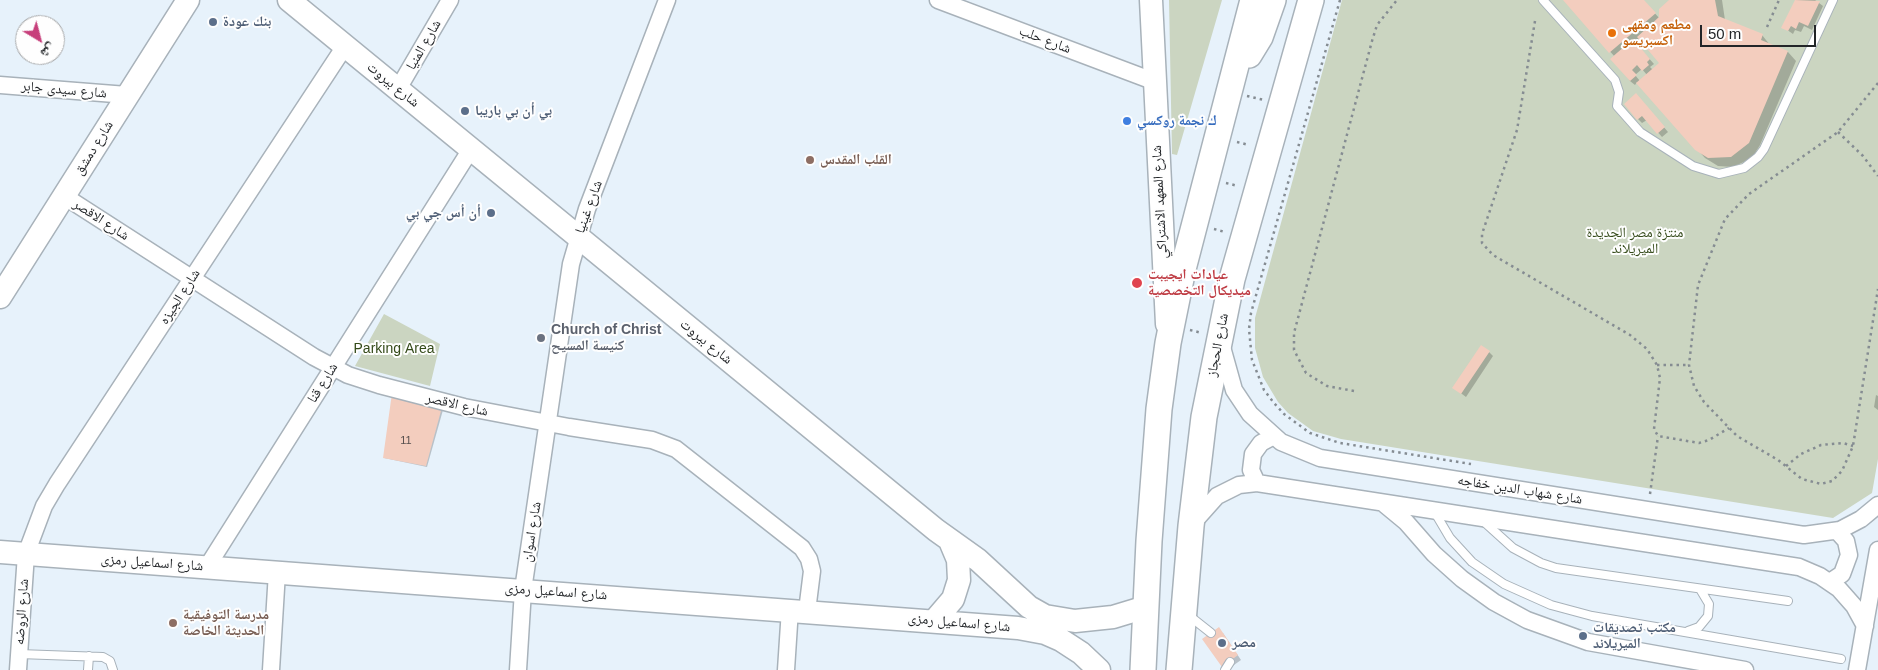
<!DOCTYPE html>
<html>
<head>
<meta charset="utf-8">
<style>
	body { margin:0 }
	#map { position:relative; width:1878px; height:670px; overflow:hidden; background:#e7f2fb; font-family:Helvetica,"Noto Naskh Arabic",sans-serif }
	canvas { display:block }
	.north { position:absolute; left:15px; top:15px; width:50px; height:50px; box-sizing:border-box; background:#fefefe; border:1px solid #a6a7a8; border-radius:50%; rotate:143deg; font-size:14px; font-weight:700; line-height:20px; text-align:center; color:#222528 }
	.north::after { content:''; display:block; margin:auto; width:18px; height:22px; background:#c73f7b; clip-path:polygon(50% 0,100% 100%,50% 72%,0 100%) }
	.scale { position:absolute; left:1700px; top:25px; width:116px; height:22px; box-sizing:border-box; border:2px solid #222528; border-top:0; padding-left:6px; font-size:15px; line-height:18px; white-space:nowrap; color:#222528; -webkit-text-stroke:4px #fefefe; paint-order:stroke }
</style>
</head>
<body>
<div id="map">
<canvas width="1878" height="670"></canvas>
<div class="north">ش</div>
<div class="scale">50 m</div>
</div>
<script>
const c = document.querySelector('canvas').getContext('2d');
c.lineJoin = 'round';
function fill(path, color) { c.fillStyle = color; c.fill(path, 'evenodd'); }
const shape = rows => new Path2D(rows.map(r => 'M' + r).join(''));
function trace(path, color, width, dash) { c.strokeStyle = color; c.lineWidth = width; c.lineCap = dash ? 'butt' : 'round'; c.setLineDash(dash || []); c.stroke(path); }
function drawText(font, color, halo, rows, align = 'center') {
  c.font = font + ' Helvetica,"Noto Naskh Arabic",sans-serif'; c.lineWidth = 4; c.setLineDash([]); c.textBaseline = 'middle'; c.strokeStyle = halo; c.fillStyle = color; for (const [text, x, y, turn = 0] of rows) {
    c.save(); c.translate(x, y); c.rotate((+turn || 0) * Math.PI / 180); c.textAlign = isNaN(turn) ? turn : align; if (halo) c.strokeText(text, 0, 0); c.fillText(text, 0, 0); c.restore();
  }
}
fill(shape([
	[1169,0,1222,0,1177,155,1172,154],
	[1342,0,1878,0,1878,459,1872,493,1833,518,1341,439,1313,431,1288,413,1278,402,1263,377,1255,348,1255,318],
	[384,314,440,344,430,386,355,366]
]), '#cbd5c1');
fill(shape([
	[1564,0,1643,0,1660,19,1671,0,1722,0,1725,20,1762,35,1770,45,1788,52,1796,61,1760,145,1752,158,1733,167,1718,166,1705,158,1637,82,1635,85,1630,81,1615,57],
	[1642,41,1661,63,1653,70,1650,67,1654,64,1637,45],
	[1642,69,1647,75,1640,81,1635,75],
	[1796,0,1815,0,1823,6,1812,30,1804,26,1801,32,1795,30,1793,34,1783,27],
	[1640,99,1668,132,1662,137,1647,120,1642,123,1638,119],
	[1489,352,1493,356,1466,397,1454,388],
	[1876,395,1878,396,1878,410,1874,407],
	[441,408,443,410,427,467,384,458],
	[1223,633,1241,660,1227,670]
]), '#0003');
fill(shape([
	[1563,0,1644,0,1656,13,1609,53],
	[1669,0,1715,0,1718,16,1763,34,1761,40,1788,51,1749,143,1731,157,1708,158,1695,150,1636,83,1659,63,1637,37,1659,17,1659,9],
	[1795,0,1820,1,1808,26,1799,22,1796,29,1791,26,1788,31,1781,28],
	[1633,39,1650,59,1647,62,1649,65,1642,71,1637,65,1632,70,1637,75,1630,81,1610,59],
	[1636,93,1665,127,1657,134,1642,116,1637,120,1624,104],
	[1481,345,1490,351,1461,394,1452,388],
	[392,393,442,407,426,466,383,458],
	[1219,627,1238,655,1222,667,1202,639]
]), '#f3cdbe');
const lane = shape([
	[1543,0,1615,80,1619,92,1617,106,1640,132,1693,166,1719,174,1744,168,1758,157,1764,149,1833,0],
	[1434,511,1450,538,1472,562,1504,584,1551,605,1592,616,1841,659],
	[1482,520,1513,548,1541,563,1556,568,1788,601],
	[1187,614,1211,633],
	[1688,631,1699,627,1708,616,1709,604,1700,589],
	[19,654,103,657,110,661,113,670],
	[88,670,89,656],
	[1225,670,1230,662]
]);
const street = shape([
	[938,0,1153,81],
	[0,85,127,95],
	[398,89,450,0],
	[64,196,314,357,348,375,379,385,464,407,569,427,652,440,676,449,802,548,809,559,812,571,807,611],
	[1222,347,1234,390,1250,414,1281,442,1320,458,1804,535,1840,530,1861,519,1878,505],
	[1257,483,1251,470,1253,454,1261,443,1274,436],
	[1383,503,1406,522,1434,554,1462,579,1494,602,1527,620,1588,642,1745,670],
	[1192,524,1217,496,1239,485,1257,483,1799,567,1820,576,1839,589,1854,606,1865,626],
	[207,567,471,149],
	[1830,582,1842,574,1849,555,1846,541,1837,531],
	[18,670,26,554,44,506,57,484,345,46],
	[271,670,277,572],
	[518,670,523,590,571,264,587,209,667,0],
	[786,670,790,609],
	[1857,670,1878,550]
]);
const secondary = shape([
	[289,0,936,530,978,560,1029,607,1045,616,1075,621,1113,617,1146,607],
	[1151,0,1167,324],
	[0,297,188,0],
	[0,552,1018,628,1045,633,1061,640,1081,653,1099,670],
	[935,620,953,599,959,580,958,560,950,541]
]);
const primary = shape([
	[1249,55,1260,37,1273,0],
	[1143,670,1149,541,1159,409,1168,343,1183,269,1253,0],
	[1179,670,1191,526,1204,417,1232,279,1311,0]
]);
trace(lane, '#a8b2ba', 10);
trace(street, '#a8b2ba', 19);
trace(secondary, '#a8b2ba', 25);
trace(primary, '#a8b2ba', 28);
trace(shape([
	[1340,0,1251,313,1249,329,1252,360,1264,390,1274,403,1284,414,1310,433,1340,443,1471,464],
	[1535,21,1517,130,1482,234,1482,243,1493,255,1630,335,1647,349,1657,365,1660,378,1654,429,1658,436,1699,443,1709,440,1729,428],
	[1767,27,1779,0],
	[1878,83,1838,132,1749,194,1725,219,1698,285,1689,365,1694,386,1704,402,1737,436,1778,460,1802,479,1821,484,1832,481,1842,471,1853,446,1878,289],
	[1247,96,1264,100],
	[1838,132,1863,156,1878,176],
	[1237,142,1249,145],
	[1226,183,1238,186],
	[1214,229,1225,232],
	[1202,273,1213,276],
	[1190,330,1202,333],
	[1657,365,1689,365],
	[1354,391,1327,386,1306,373,1294,350,1294,333,1372,41,1377,25,1397,0],
	[1786,466,1801,454,1821,445,1843,443,1853,446],
	[1650,494,1658,436]
]), '#858c92', 2.5, [2.5, 4]);
trace(lane, '#fff', 8);
trace(street, '#fff', 16);
trace(secondary, '#fff', 22);
trace(primary, '#fff', 25);
for (const [x, y, r, color] of [
	[213,22,5,"#5c6f8a"],
	[1612,33,5,"#e8710a"],
	[465,111,5,"#5c6f8a"],
	[1127,121,5,"#3f7fe0"],
	[810,160,5,"#8d6e63"],
	[491,213,5,"#5c6f8a"],
	[1137,283,6,"#e0444e"],
	[541,338,5,"#6b7280"],
	[173,623,5,"#8d6e63"],
	[1583,636,5,"#5c6f8a"],
	[1222,643,5,"#5c6f8a"]
]) { const dot = new Path2D(); dot.arc(x, y, r, 0, 2 * Math.PI); c.fillStyle = color; c.fill(dot); trace(dot, '#fefefe', 2); }
drawText('11px', '#564f4e', null, [
	["11",406,441]
]);
drawText('bold 14px', '#4e5e75', '#fefefe', [
	["بنك عودة",223,22],
	["بي أن بي باريبا",475,111],
	["أن أس جي بي",481,213,"right"],
	["مكتب تصديقات",1593,628],
	["الميريلاند",1593,644],
	["مصر",1232,643]
], 'left');
drawText('bold 14px', '#c56008', '#fefefe', [
	["مطعم ومقهى",1622,25],
	["اكسبريسو",1622,41]
], 'left');
drawText('14px', '#222528', '#fefefe', [
	["شارع حلب",1045,40,21],
	["شارع المنيا",424,45,-60],
	["شارع بيروت",393,85,39],
	["شارع سيدى جابر",64,90,5],
	["شارع دمشق",94,148,-58],
	["شارع المعهد الاشتراكي",1160,202,-93],
	["شارع غينيا",589,207,-70],
	["شارع الاقصر",101,220,33],
	["شارع الجيزه",180,297,-57],
	["شارع بيروت",706,342,39],
	["شارع الحجاز",1218,345,-79],
	["شارع قنا",323,383,-58],
	["شارع الاقصر",457,405,13],
	["شارع شهاب الدين خفاجه",1520,490,9],
	["شارع اسوان",532,532,-81],
	["شارع اسماعيل رمزى",152,563,4],
	["شارع اسماعيل رمزى",556,592,4],
	["شارع الروضه",22,612,-86],
	["شارع اسماعيل رمزى",959,623,5]
]);
drawText('bold 14px', '#366cbe', '#fefefe', [
	["ك نجمة روكسي",1137,121]
], 'left');
drawText('bold 14px', '#785e54', '#fefefe', [
	["القلب المقدس",820,160],
	["مدرسة التوفيقية",183,615],
	["الحديثة الخاصة",183,631]
], 'left');
drawText('14px', '#344a19', '#fefefe', [
	["منتزة مصر الجديدة",1635,233],
	["الميريلاند",1635,249],
	["Parking Area",394,349]
]);
drawText('bold 14px', '#be3a42', '#fefefe', [
	["عيادات ايجيبت",1148,275],
	["ميديكال التخصصية",1148,291]
], 'left');
drawText('bold 14px', '#5b616d', '#fefefe', [
	["Church of Christ",551,330],
	["كنيسة المسيح",551,346]
], 'left');
</script>
</body>
</html>
